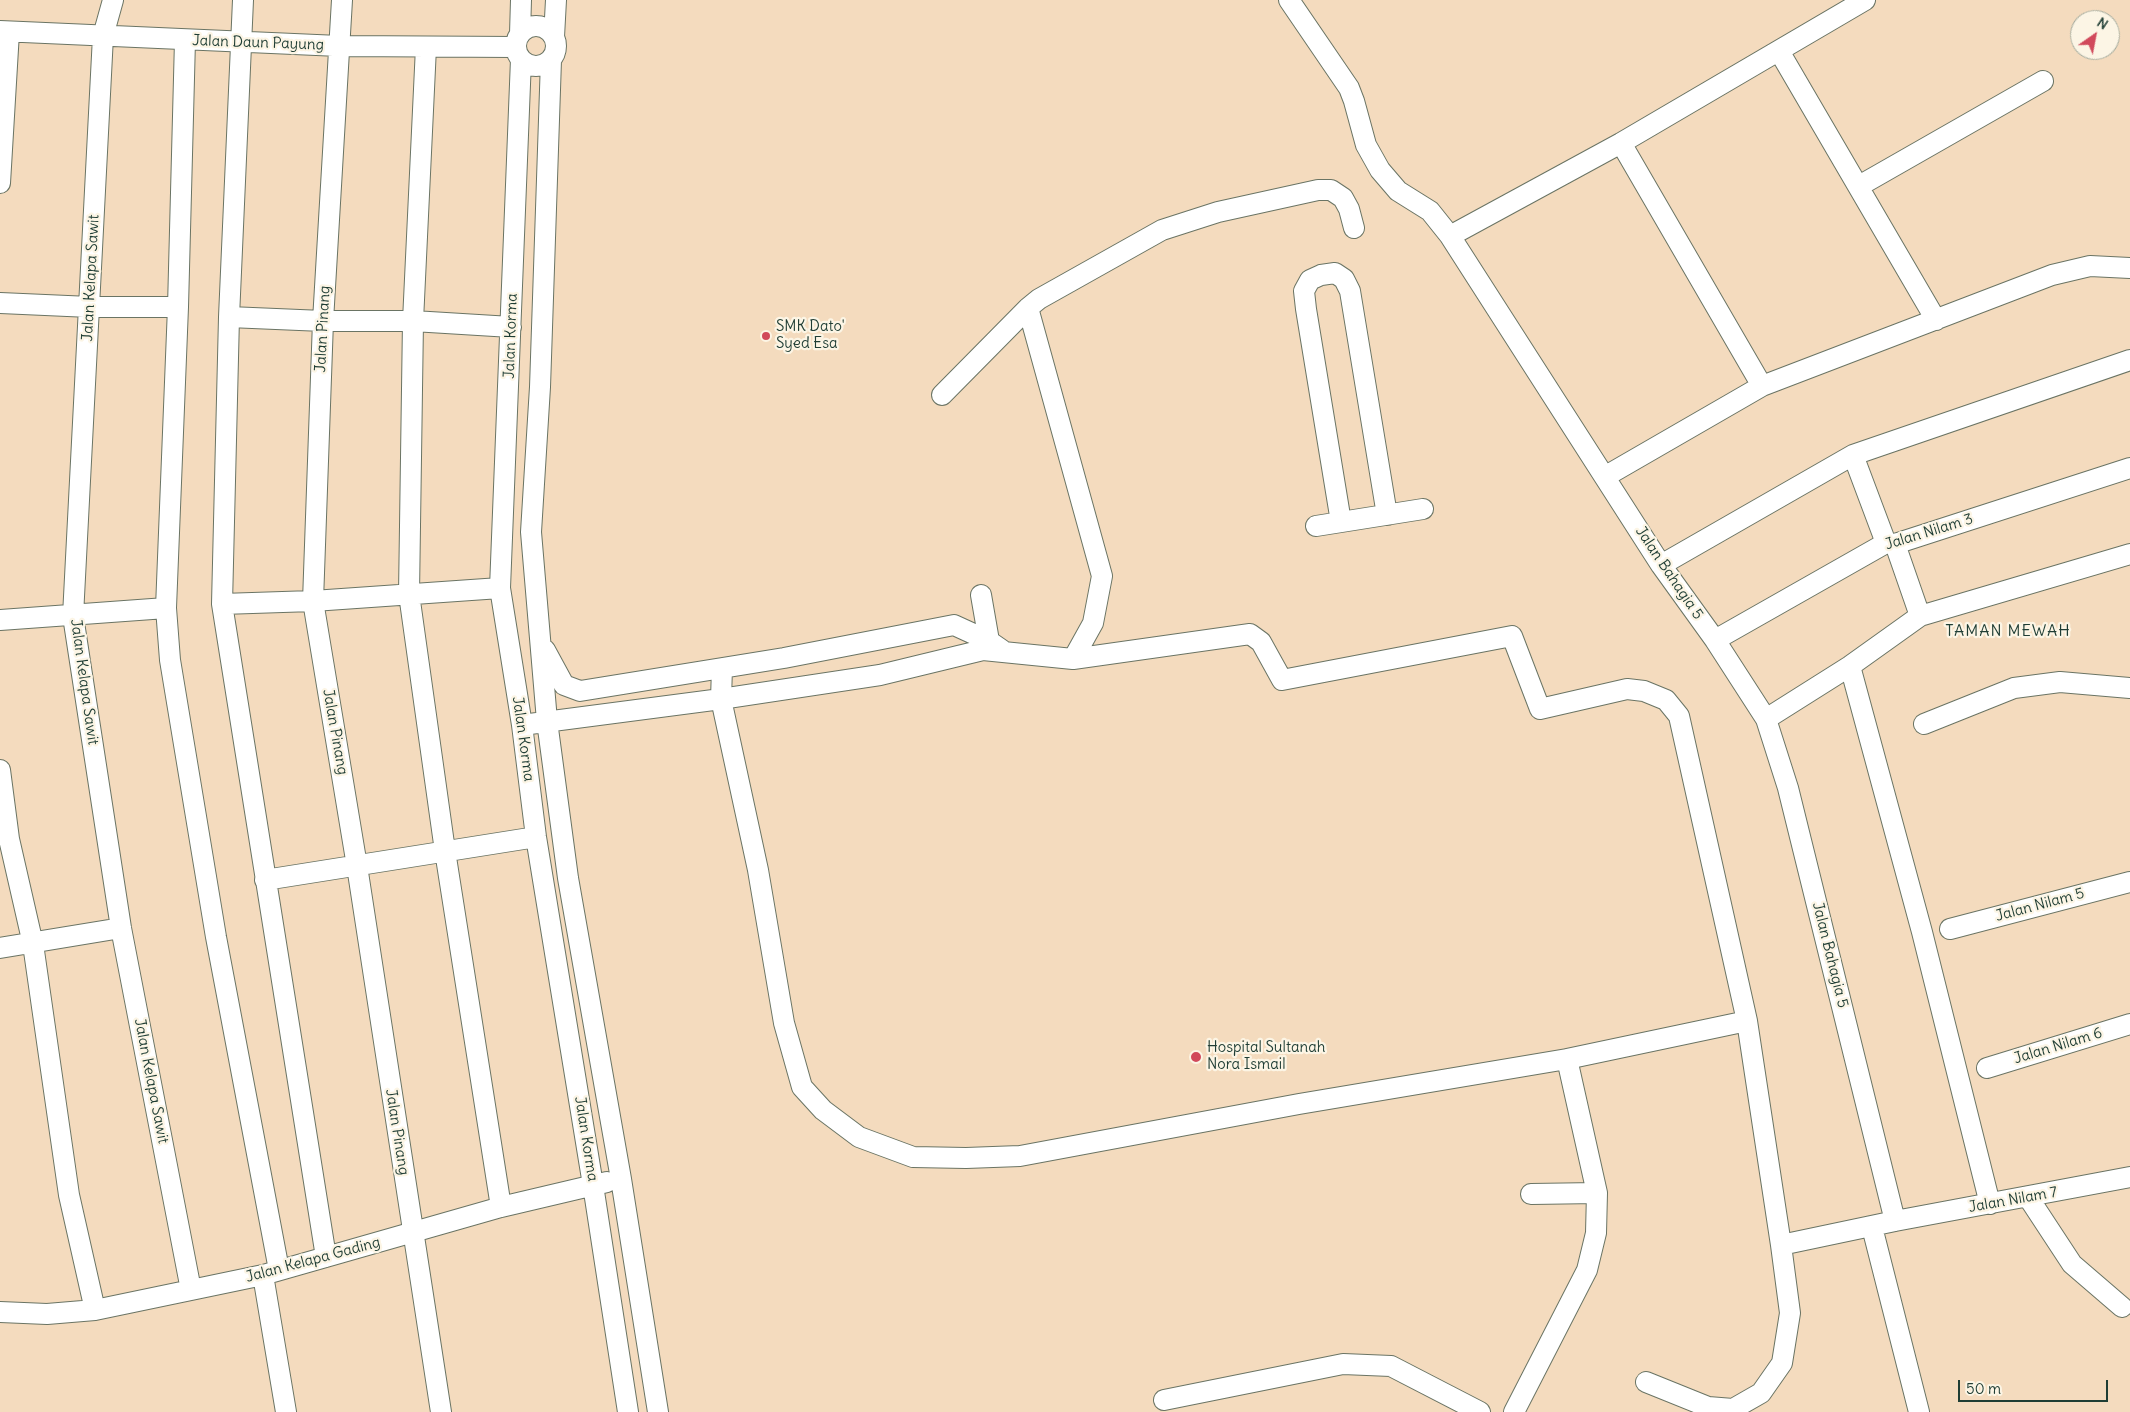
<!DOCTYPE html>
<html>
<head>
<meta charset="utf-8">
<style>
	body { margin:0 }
	#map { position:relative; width:2130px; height:1412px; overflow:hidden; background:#f4dbbe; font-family:Delius,sans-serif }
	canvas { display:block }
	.north { position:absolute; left:2070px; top:10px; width:50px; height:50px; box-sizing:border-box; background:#fcf5e5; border:1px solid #a4ab9e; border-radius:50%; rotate:33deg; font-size:14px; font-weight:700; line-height:20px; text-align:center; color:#1f3d34 }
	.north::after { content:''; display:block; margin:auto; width:18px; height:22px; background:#d1495b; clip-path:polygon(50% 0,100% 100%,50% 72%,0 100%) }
	.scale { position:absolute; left:1958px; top:1380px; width:150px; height:22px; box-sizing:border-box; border:2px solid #1f3d34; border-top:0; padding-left:6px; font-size:15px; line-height:18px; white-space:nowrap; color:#1f3d34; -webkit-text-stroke:4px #fcf5e5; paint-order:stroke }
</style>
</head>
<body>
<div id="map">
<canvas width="2130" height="1412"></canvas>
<div class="north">N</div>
<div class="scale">50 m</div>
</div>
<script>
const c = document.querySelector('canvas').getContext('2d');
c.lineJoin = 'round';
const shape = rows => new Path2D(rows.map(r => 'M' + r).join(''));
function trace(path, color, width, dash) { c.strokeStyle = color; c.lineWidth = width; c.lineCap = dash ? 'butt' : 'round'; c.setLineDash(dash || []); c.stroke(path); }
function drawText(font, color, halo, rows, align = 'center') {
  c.font = font + ' Delius,sans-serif'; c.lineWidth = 4.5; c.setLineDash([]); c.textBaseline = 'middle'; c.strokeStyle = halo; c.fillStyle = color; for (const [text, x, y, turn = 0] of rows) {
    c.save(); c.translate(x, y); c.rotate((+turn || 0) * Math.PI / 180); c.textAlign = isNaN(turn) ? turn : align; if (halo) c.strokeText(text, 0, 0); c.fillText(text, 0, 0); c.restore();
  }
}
const minor = shape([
	[113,0,103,36,73,616,121,928,191,1290],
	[243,0,229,317,222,604,326,1257],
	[342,0,323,321,313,601,357,866,441,1412],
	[1289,0,1349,88,1354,101,1366,145,1380,170,1398,191,1430,211,1450,236,1661,565,1715,640,1766,719,1788,788,1895,1221],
	'516 46a20 20 0 1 1 40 0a20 20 0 1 1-40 0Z',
	[0,31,339,46,516,47],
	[520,34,521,0],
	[554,37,556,0],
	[185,40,178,307,166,608,170,660,216,937,279,1270],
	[426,47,413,321,409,594,445,851,501,1207],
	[1779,51,1936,320],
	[521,59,500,588,522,725,536,837,593,1185,628,1412],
	[551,60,540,387,531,532,547,721,568,878,621,1179,658,1412],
	[1621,143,1762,386],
	[0,183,9,32],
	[1859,186,2043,81],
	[1450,236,1621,143,1865,0],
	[0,303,90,307,178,307],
	[1028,308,1102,576,1093,623,1073,659],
	[229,317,323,321,413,321,511,327],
	[942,395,1028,308,1039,299,1162,230,1218,212,1318,190,1331,190,1343,198,1349,209,1354,228],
	[1853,455,1886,543],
	[1606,476,1762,386,2052,275,2090,266,2130,268],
	[1341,522,1306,309,1304,291,1310,280,1321,275,1335,273,1344,279,1350,291,1387,515],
	[1316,526,1423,509],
	[1895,544,1920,616],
	[1661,565,1853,455,2130,360],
	[981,595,989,641,984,648],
	[222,604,313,601,500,588],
	[0,620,166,608],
	[1715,640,1886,543,1895,544,2130,468],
	[545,650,564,685,580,691,784,658,954,625,989,641,1002,650],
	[1850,666,1922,932,1990,1204],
	[722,668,721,699,758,870,784,1023,802,1087,823,1110,859,1137,913,1157,966,1158,1020,1156,1299,1104,1567,1059,1747,1021],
	[1766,719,1850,666,1920,616,2130,554],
	[1924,724,2014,688,2060,682,2130,688],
	[522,725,721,699,880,675,983,650,1073,659,1250,634,1261,642,1282,680,1512,636,1540,709,1627,689,1644,691,1666,700,1679,716,1747,1021,1781,1245,1790,1313,1782,1363,1761,1393,1733,1409,1708,1407,1646,1382],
	[0,770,9,839,33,944,69,1195,95,1310],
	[265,880,536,837],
	[1950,929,2130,882],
	[0,948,121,928],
	[1987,1068,2130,1024],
	[1531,1194,1597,1193],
	[2028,1197,2072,1264,2122,1307],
	[1872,1227,1919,1412],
	[1781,1245,1895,1221,2130,1177],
	[263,1275,286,1412],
	[0,1312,47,1314,95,1310,263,1275,501,1207,607,1182],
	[1164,1400,1343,1364,1391,1366,1480,1412],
	[1514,1412,1587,1270,1596,1233,1597,1193,1567,1059]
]);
trace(minor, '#6a7464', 22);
trace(minor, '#fff', 20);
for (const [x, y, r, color] of [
	[766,336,5,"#d1495b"],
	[1196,1057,6,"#d1495b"]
]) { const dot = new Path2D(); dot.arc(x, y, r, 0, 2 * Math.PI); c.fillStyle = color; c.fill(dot); trace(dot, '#fcf5e5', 2); }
drawText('15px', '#1f3d34', '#fcf5e5', [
	["Jalan Daun Payung",258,43,2],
	["Jalan Kelapa Sawit",91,278,-87],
	["Jalan Pinang",323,329,-87],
	["Jalan Korma",511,336,-88],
	["Jalan Nilam 3",1929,532,-17],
	["Jalan Bahagia 5",1669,573,56],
	["Jalan Kelapa Sawit",84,682,82],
	["Jalan Pinang",335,732,80],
	["Jalan Korma",523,739,82],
	["Jalan Nilam 5",2040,905,-15],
	["Jalan Bahagia 5",1830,955,76],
	["Jalan Nilam 6",2058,1046,-17],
	["Jalan Kelapa Sawit",151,1081,79],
	["Jalan Pinang",397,1132,81],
	["Jalan Korma",586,1139,81],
	["Jalan Nilam 7",2013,1200,-10],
	["Jalan Kelapa Gading",313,1260,-15]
]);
drawText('15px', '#1f3d34', '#fcf5e5', [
	["SMK Dato'",776,327],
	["Syed Esa",776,344],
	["Hospital Sultanah",1207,1048],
	["Nora Ismail",1207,1065]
], 'left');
c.letterSpacing = '1px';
drawText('16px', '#1f3d34', '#fcf5e5', [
	["TAMAN MEWAH",2008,631]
]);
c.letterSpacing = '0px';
</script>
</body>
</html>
